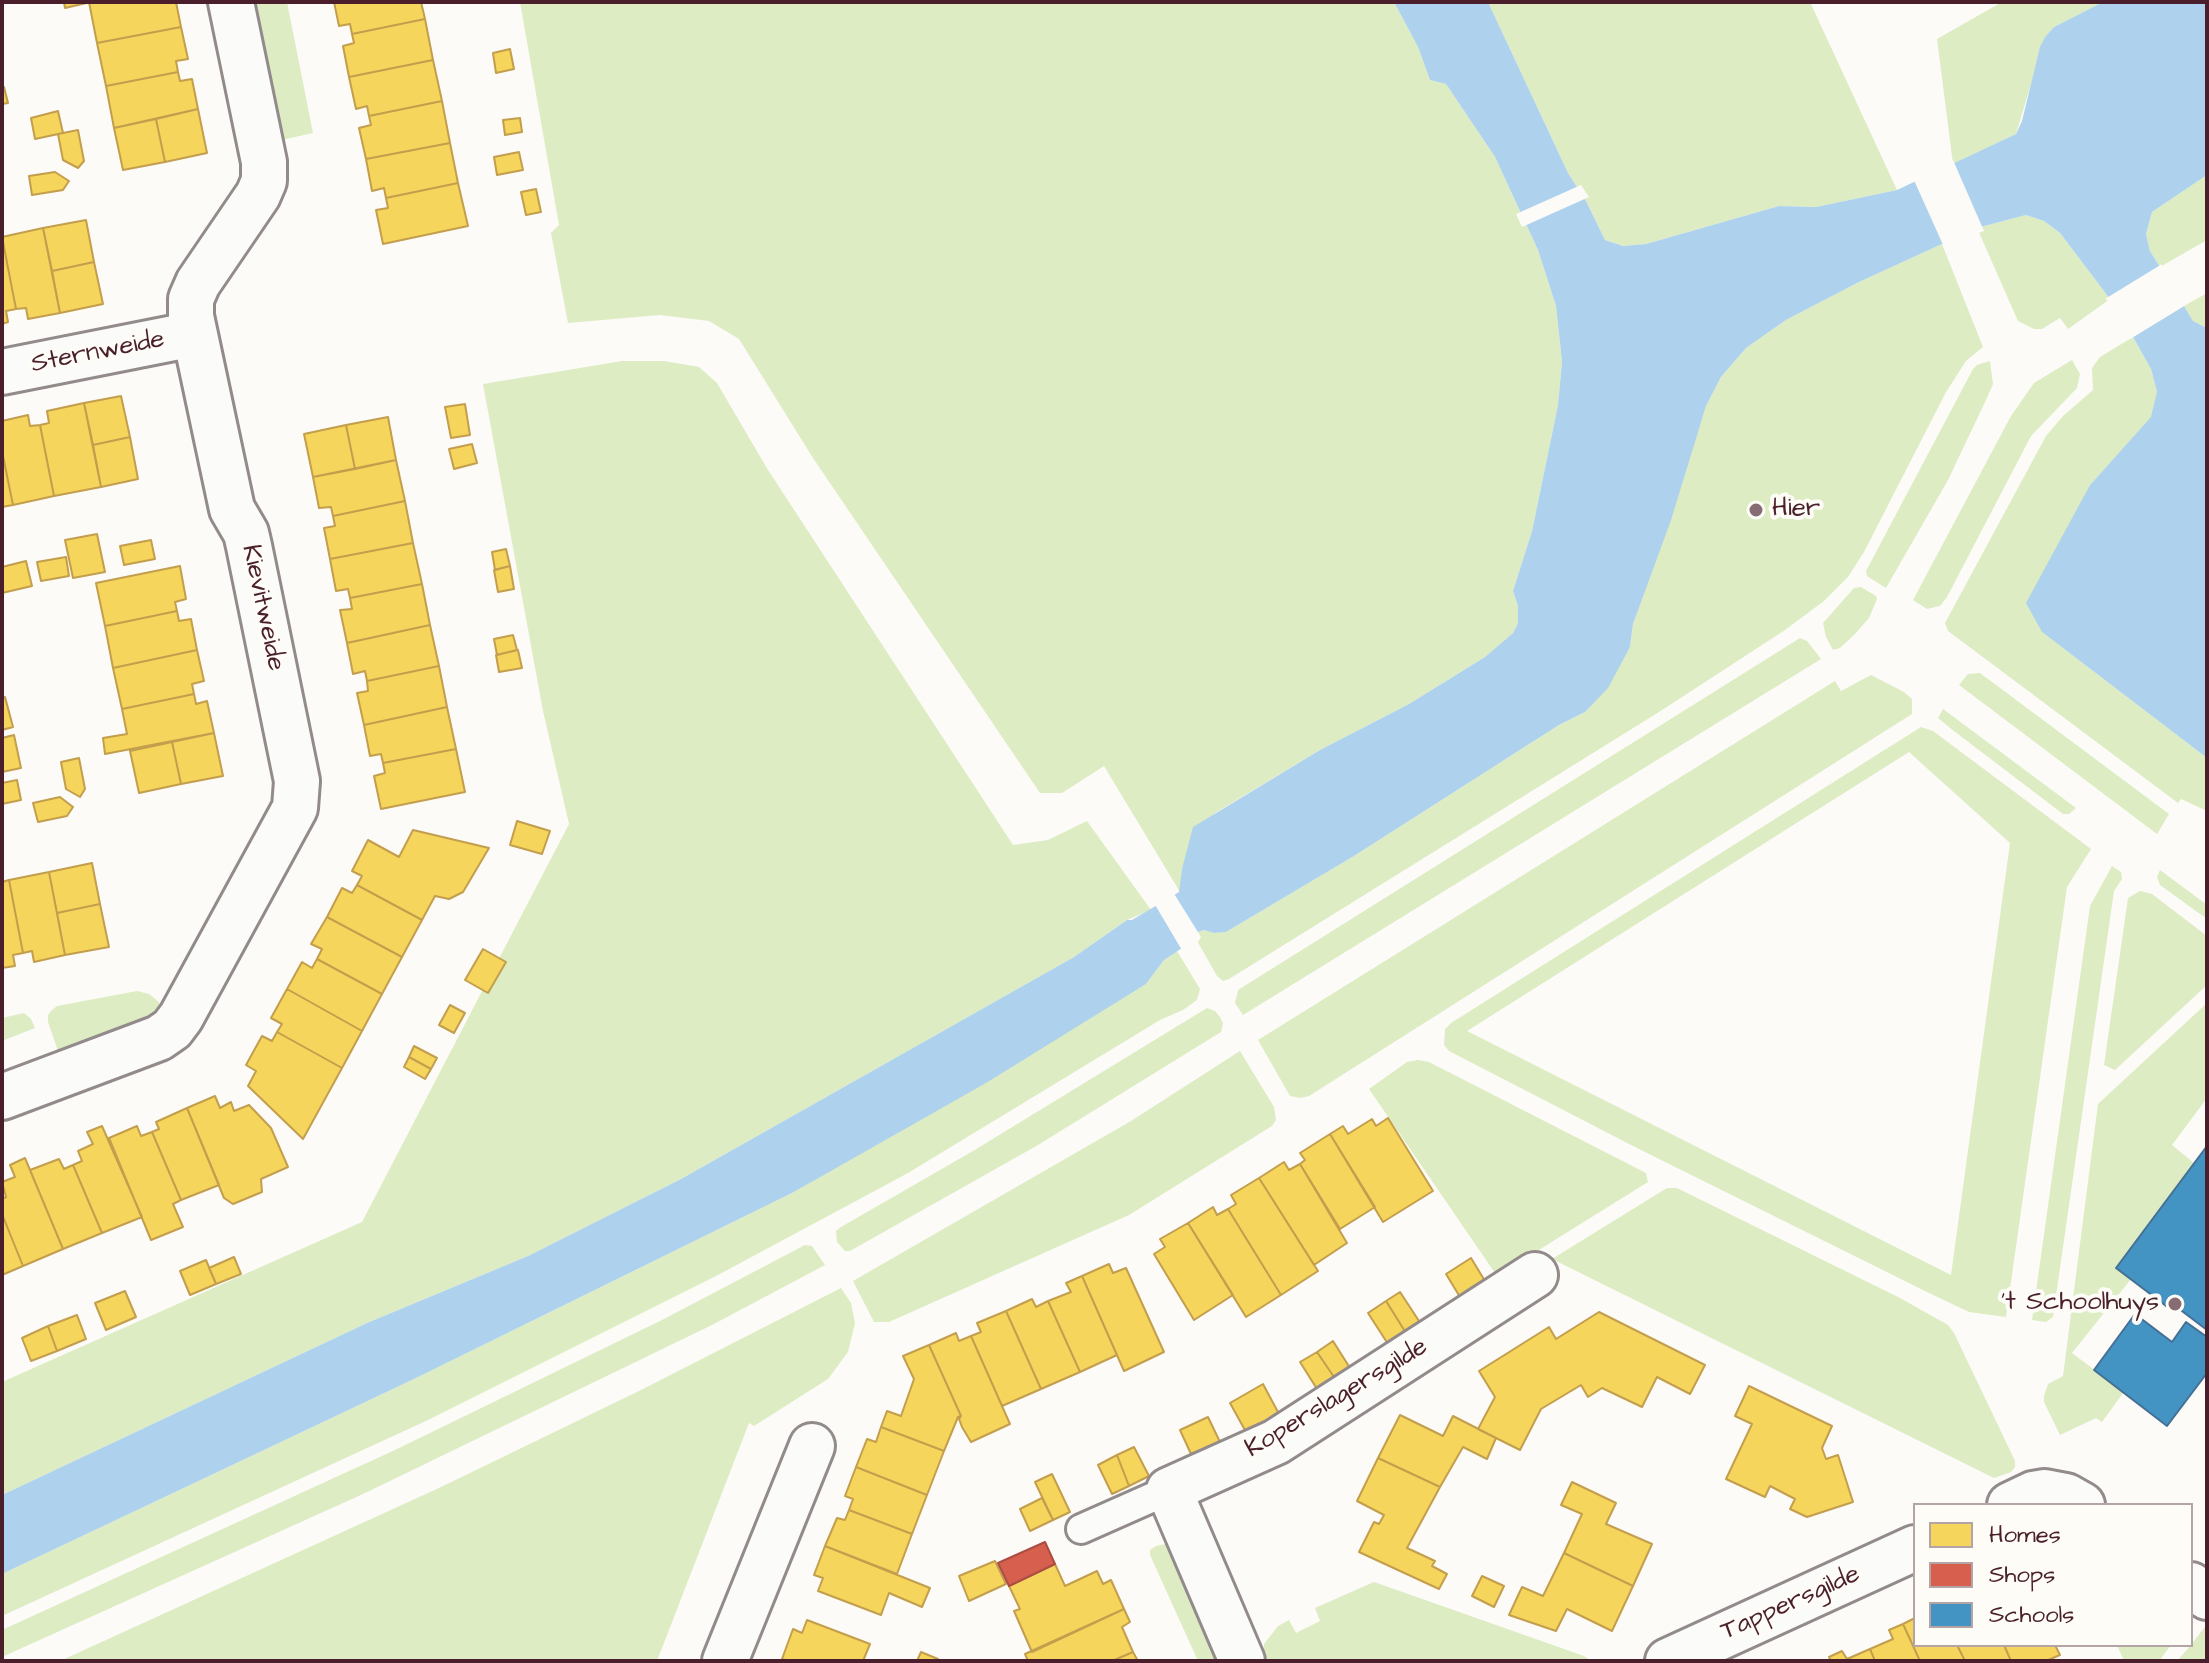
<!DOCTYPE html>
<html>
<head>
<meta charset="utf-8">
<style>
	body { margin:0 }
	#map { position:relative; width:2209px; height:1663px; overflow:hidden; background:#fcfbf8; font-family:"Architects Daughter",sans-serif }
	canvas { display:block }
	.frame { position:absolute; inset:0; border:4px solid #4a1f2b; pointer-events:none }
	.legend { position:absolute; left:1913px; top:1503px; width:280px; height:144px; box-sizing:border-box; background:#fdfcf7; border:2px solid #b5a4a5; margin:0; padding:10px 14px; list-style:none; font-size:24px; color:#4a1f2b }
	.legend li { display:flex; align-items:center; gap:16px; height:40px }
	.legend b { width:40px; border:2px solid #b5a4a5 }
</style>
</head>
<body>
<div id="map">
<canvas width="2209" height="1663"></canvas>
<div class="frame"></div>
<ul class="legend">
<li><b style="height:22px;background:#f6d55c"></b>Homes</li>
<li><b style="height:22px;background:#d6604d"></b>Shops</li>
<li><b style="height:22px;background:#4393c3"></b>Schools</li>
</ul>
</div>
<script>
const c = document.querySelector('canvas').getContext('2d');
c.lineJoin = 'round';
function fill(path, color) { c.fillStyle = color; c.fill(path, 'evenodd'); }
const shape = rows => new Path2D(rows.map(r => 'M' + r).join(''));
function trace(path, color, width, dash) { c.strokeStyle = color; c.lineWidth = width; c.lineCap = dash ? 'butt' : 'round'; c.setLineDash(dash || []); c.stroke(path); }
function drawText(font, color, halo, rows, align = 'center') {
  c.font = font + ' "Architects Daughter",sans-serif'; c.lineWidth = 8; c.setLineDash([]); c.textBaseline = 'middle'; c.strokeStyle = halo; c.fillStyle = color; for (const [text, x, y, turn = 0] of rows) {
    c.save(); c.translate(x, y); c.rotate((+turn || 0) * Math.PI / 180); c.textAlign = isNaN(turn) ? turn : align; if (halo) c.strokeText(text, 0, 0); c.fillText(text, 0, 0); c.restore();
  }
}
fill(shape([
	[249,2,287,2,313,133,277,141],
	[520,2,1394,2,1418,47,1430,80,1446,84,1495,157,1538,250,1556,306,1562,362,1558,405,1532,531,1513,591,1518,606,1518,623,1513,633,1485,657,1409,704,1320,750,1215,813,1182,869,1180,892,1104,766,1062,793,1040,793,813,458,739,339,709,321,660,315,568,323,551,233,559,225],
	[1488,2,1810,2,1897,190,1816,207,1779,206,1646,244,1623,246,1605,240,1586,201,1568,173],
	[2002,2,2103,2,2054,27,2045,37,2016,134,1953,164,1937,39],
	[2207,175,2207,240,2160,267,2150,251,2146,234,2152,212],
	[2026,215,2044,221,2060,233,2110,299,2068,329,2060,318,2042,329,2034,329,2018,321,1977,228],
	[1942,244,1983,347,1966,361,1946,392,1864,552,1848,577,1824,601,1785,630,1659,712,1229,979,1223,981,1217,976,1196,939,1198,932,1204,930,1214,933,1226,932,1354,856,1559,725,1585,712,1630,647,1633,624,1706,406,1721,377,1746,348,1786,320,1859,282],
	[2207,293,2207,328,2193,321,2184,306],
	[2133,337,2151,369,2157,392,2156,405,2151,418,2090,485,2042,632,2207,758,2207,811,2181,799,2178,803,1948,631,1945,623,2046,436,2063,416,2093,390,2092,368,2100,357],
	[2072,360,2080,374,2077,388,2031,436,1947,597,1940,606,1927,609,1913,600,2011,416,2034,383],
	[622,361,664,361,699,367,717,383,768,470,1013,845,1048,840,1087,821,1151,910,1127,920,1074,957,681,1179,528,1256,367,1323,2,1495,2,1382,362,1222,569,824,543,711,483,384],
	[1990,361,1993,384,1986,400,1948,480,1886,588,1867,576,1866,571,1973,369,1977,365],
	[1861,587,1876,596,1877,599,1869,618,1855,634,1840,648,1833,650,1826,637,1823,623,1854,588],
	[1800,638,1807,641,1821,659,1243,1015,1235,1003,1238,990],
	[1980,673,2169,814,2157,834,1959,685,1968,674],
	[1871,675,1904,692,1912,699,1912,714,1309,1096,1300,1098,1290,1096,1258,1040,1835,681,1841,691],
	[1943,709,2076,808,2069,814,2063,814,1950,728,1938,718],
	[1921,727,1933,731,2091,849,2067,887,2006,1317,1969,1312,1929,1293,1637,1148,1449,1051,1444,1045,1445,1029,1451,1023],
	[1909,752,2010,843,1951,1275,1467,1031],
	[2112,866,2121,872,2122,879,2114,891,2053,1317,2046,1322,2032,1320,2090,906],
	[2160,870,2207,905,2207,919,2160,885,2157,877],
	[2140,891,2152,894,2207,936,2207,985,2115,1070,2104,1065,2128,898],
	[1177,951,1200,989,1197,1000,1183,1010,1160,1020,908,1173,718,1275,428,1420,2,1616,2,1574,414,1379,792,1193,1146,984,1164,960],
	[137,991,149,994,159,1002,162,1011,156,1018,60,1057,48,1022,48,1015,51,1011,57,1006],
	[2207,1003,2207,1098,2172,1145,2194,1163,2116,1267,2131,1279,2072,1353,2124,1392,2102,1422,2096,1418,2060,1435,2044,1402,2044,1396,2048,1384,2063,1376,2098,1104],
	[1207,1008,1215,1011,1220,1017,1223,1023,1221,1032,1038,1145,850,1251,845,1251,837,1242,836,1231,841,1227,973,1151],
	[24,1013,31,1019,35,1028,2,1041,2,1018],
	[1240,1051,1274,1107,1276,1120,1272,1126,1129,1215,889,1322,874,1322,853,1281,1131,1121],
	[1418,1060,1429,1062,1646,1173,1648,1182,1497,1276,1369,1089,1407,1062],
	[1667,1188,1677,1188,1900,1298,1948,1325,1954,1333,2015,1461,2015,1467,2011,1472,1994,1478,1552,1259],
	[805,1245,812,1246,825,1265,712,1325,363,1494,2,1657,2,1630,395,1450,662,1320],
	[841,1288,851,1303,855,1323,848,1352,828,1379,754,1426,749,1423,657,1661,60,1661,439,1488,641,1390],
	[1170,1543,1224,1661,1198,1661,1150,1555,1150,1550,1156,1546],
	[1374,1582,1584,1656,1591,1661,1263,1661,1264,1644,1278,1626,1289,1620,1296,1633,1320,1621,1315,1608],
	[2207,1624,2207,1661,2177,1661,2191,1645],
	[2117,1645,2171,1645,2159,1661,2124,1661]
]), '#ddecc3');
fill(shape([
	[1394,2,1488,2,1568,173,1586,201,1605,240,1623,246,1646,244,1779,206,1816,207,1897,190,2016,134,2022,121,2040,47,2045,37,2054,27,2103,2,2207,2,2207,175,2152,212,2146,234,2150,251,2160,267,2110,299,2060,233,2044,221,2026,215,1977,228,1859,282,1786,320,1746,348,1721,377,1706,406,1671,520,1633,624,1630,647,1608,688,1585,712,1559,725,1354,856,1226,932,1214,933,1204,930,1198,932,1196,939,1164,960,1146,984,986,1083,792,1193,414,1379,2,1574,2,1495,367,1323,528,1256,681,1179,1074,957,1127,920,1132,920,1179,892,1182,869,1193,827,1320,750,1409,704,1485,657,1513,633,1518,623,1518,606,1513,591,1532,531,1558,405,1562,362,1556,306,1538,250,1495,157,1446,84,1430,80,1418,47],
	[2184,306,2193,321,2207,328,2207,758,2042,632,2026,603,2090,485,2151,417,2157,392,2151,369,2133,337]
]), '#aed2ee');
fill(shape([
	[1953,160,1984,231,1944,247,1913,178],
	[1581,185,1589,197,1522,227,1516,214],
	[2162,264,2162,270,2112,302,2105,299],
	[2182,302,2187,304,2130,339,2131,334],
	[1173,892,1201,937,1198,942,1183,952,1154,903]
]), '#fcfbf8');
const homes = shape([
	[64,2,91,2,65,8,64,2],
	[89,2,176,2,181,27,97,43,89,2],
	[334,2,421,2,425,19,352,34,350,24,339,26,334,2],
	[425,19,433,60,349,77,343,46,354,43,352,34,425,19],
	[181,27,188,59,176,61,178,72,106,86,97,43,181,27],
	[510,49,514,69,496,73,493,53,510,49],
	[433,60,442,101,369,116,367,106,356,109,349,77,433,60],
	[178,72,180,81,192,79,198,109,114,128,106,86,178,72],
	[4,87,8,103,2,104,2,88,4,87],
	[442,101,450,143,366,159,359,128,371,125,369,116,442,101],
	[198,109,207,153,165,162,156,119,198,109],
	[58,111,63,133,35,139,31,118,58,111],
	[520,118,522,132,505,135,503,120,520,118],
	[156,119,165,162,123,170,114,128,156,119],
	[78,130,84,161,78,168,63,160,58,134,78,130],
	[450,143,458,183,386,198,384,188,372,191,366,159,450,143],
	[519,152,523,170,497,175,494,157,519,152],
	[55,172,69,181,63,190,32,195,29,176,55,172],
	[458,183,468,226,383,244,376,210,388,208,386,198,458,183],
	[536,189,541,212,526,215,521,192,536,189],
	[86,220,94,262,52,271,43,228,86,220],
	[43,228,60,313,28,319,26,308,16,309,2,237,43,228],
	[2,237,16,309,6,311,8,322,2,324,2,237],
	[94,262,103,304,60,313,52,271,94,262],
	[121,396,130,437,93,445,84,403,121,396],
	[84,403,101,487,54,496,40,425,49,423,47,411,84,403],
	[465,404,470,435,451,438,445,407,465,404],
	[28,415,30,426,40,425,54,496,13,505,2,451,2,421,28,415],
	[388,417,396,460,355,469,346,425,388,417],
	[346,425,355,469,313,477,304,434,346,425],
	[130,437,138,479,101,487,93,445,130,437],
	[472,444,477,463,454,469,449,449,472,444],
	[2,451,13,505,2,507,2,451],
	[396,460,405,501,333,516,331,507,319,508,313,477,396,460],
	[405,501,413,543,330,559,324,528,335,526,333,516,405,501],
	[97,534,105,572,73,578,65,540,97,534],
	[151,540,155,559,124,565,120,546,151,540],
	[413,543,422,584,350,598,348,589,336,591,330,559,413,543],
	[506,549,510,566,495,570,492,552,506,549],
	[66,557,69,576,41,581,37,562,66,557],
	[26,561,32,586,2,593,2,567,26,561],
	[180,566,186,599,175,602,177,611,105,626,96,583,180,566],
	[510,566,514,589,498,592,494,570,510,566],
	[422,584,430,625,347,643,340,610,352,609,350,598,422,584],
	[177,611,179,621,191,619,197,650,113,668,105,626,177,611],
	[430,625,439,666,367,681,365,671,353,674,347,643,430,625],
	[513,635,517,650,497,655,494,639,513,635],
	[197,650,204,681,192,684,194,694,122,709,113,668,197,650],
	[518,650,522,668,499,672,496,655,518,650],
	[439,666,447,707,364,725,357,693,368,691,367,681,439,666],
	[194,694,196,704,207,701,214,733,105,754,103,738,127,734,122,709,194,694],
	[5,697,13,727,2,730,2,698,5,697],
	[447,707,456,749,383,763,381,754,370,756,364,725,447,707],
	[214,733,223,776,181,784,172,742,214,733],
	[14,735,21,768,2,772,2,738,14,735],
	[172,742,181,784,139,793,130,751,172,742],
	[456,749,465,792,381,809,374,776,385,773,383,763,456,749],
	[79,758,85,789,80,797,66,789,61,762,79,758],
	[17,780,21,800,2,804,2,783,17,780],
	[60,797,73,807,67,816,38,822,33,803,60,797],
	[517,821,550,831,542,854,510,845,517,821],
	[413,830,489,848,463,892,449,899,435,896,422,920,357,885,362,876,352,871,368,840,399,857,413,830],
	[92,863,100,904,57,913,49,872,92,863],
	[49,872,65,955,34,962,32,951,23,953,9,880,49,872],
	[9,880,23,953,13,955,15,966,2,968,2,882,9,880],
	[357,885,422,920,402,957,327,917,342,888,352,893,357,885],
	[100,904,109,947,65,955,57,913,100,904],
	[327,917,402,957,382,994,317,959,322,949,311,944,327,917],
	[483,949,506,962,488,993,465,980,483,949],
	[317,959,382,994,362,1031,287,989,302,962,312,968,317,959],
	[287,989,362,1031,342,1068,277,1032,282,1024,271,1018,287,989],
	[450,1005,465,1013,454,1033,439,1025,450,1005],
	[277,1032,342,1068,303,1139,248,1086,256,1071,246,1065,262,1036,272,1041,277,1032],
	[414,1046,437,1058,431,1069,409,1057,414,1046],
	[409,1057,431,1069,425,1079,404,1067,409,1057],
	[215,1096,220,1108,231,1102,234,1111,249,1105,271,1128,288,1167,261,1179,262,1192,233,1204,224,1198,187,1108,215,1096],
	[187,1108,219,1185,181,1200,152,1132,159,1129,156,1122,187,1108],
	[1388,1118,1433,1191,1383,1222,1330,1134,1343,1126,1348,1134,1372,1119,1376,1126,1388,1118],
	[102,1126,142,1217,102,1233,73,1165,82,1161,78,1151,93,1144,87,1132,102,1126],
	[137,1126,141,1136,152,1132,181,1200,173,1204,183,1227,151,1240,109,1138,137,1126],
	[1330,1134,1375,1207,1340,1229,1300,1164,1305,1160,1300,1153,1330,1134],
	[25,1158,63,1249,23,1266,2,1214,2,1199,6,1197,2,1182,15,1177,10,1165,25,1158],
	[59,1159,64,1169,73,1165,102,1233,63,1249,30,1170,59,1159],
	[1284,1162,1289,1170,1300,1164,1347,1243,1314,1265,1259,1178,1284,1162],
	[1259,1178,1318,1271,1281,1295,1228,1209,1236,1204,1231,1195,1259,1178],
	[1213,1207,1217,1215,1228,1209,1281,1295,1246,1317,1188,1223,1213,1207],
	[2,1214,23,1266,2,1275,2,1214],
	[1188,1223,1233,1295,1194,1320,1154,1254,1165,1247,1160,1239,1188,1223],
	[234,1257,241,1274,216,1284,209,1268,234,1257],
	[1471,1258,1485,1281,1460,1297,1446,1274,1471,1258],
	[206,1260,216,1284,190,1295,180,1271,206,1260],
	[1109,1264,1113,1273,1126,1268,1164,1352,1124,1371,1082,1276,1109,1264],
	[1082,1276,1117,1355,1080,1372,1048,1301,1071,1292,1066,1283,1082,1276],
	[125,1291,136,1317,106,1330,95,1303,125,1291],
	[1400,1292,1421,1324,1406,1333,1386,1301,1400,1292],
	[1032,1299,1036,1307,1048,1301,1080,1372,1041,1389,1006,1311,1032,1299],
	[1386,1301,1406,1333,1388,1344,1368,1313,1386,1301],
	[1006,1311,1041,1389,1002,1406,971,1336,981,1332,977,1323,1006,1311],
	[1599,1312,1705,1365,1690,1394,1657,1377,1642,1407,1602,1388,1588,1397,1581,1385,1541,1409,1520,1450,1478,1429,1495,1397,1479,1371,1549,1327,1556,1339,1599,1312],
	[77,1315,86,1339,57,1351,48,1326,77,1315],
	[48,1326,57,1351,31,1361,22,1338,48,1326],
	[956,1333,959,1341,971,1336,1010,1424,971,1442,962,1427,959,1419,961,1416,929,1345,956,1333],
	[1333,1341,1350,1368,1334,1377,1317,1352,1333,1341],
	[929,1345,961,1416,958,1417,944,1451,881,1427,887,1411,901,1416,914,1379,903,1356,929,1345],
	[1317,1352,1334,1377,1317,1389,1300,1362,1317,1352],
	[1263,1384,1279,1414,1246,1432,1230,1403,1263,1384],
	[1749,1386,1832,1426,1822,1448,1826,1459,1838,1455,1853,1502,1807,1517,1790,1509,1795,1499,1770,1486,1765,1497,1726,1479,1752,1424,1735,1416,1749,1386],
	[1400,1415,1443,1436,1453,1416,1496,1438,1487,1459,1463,1447,1440,1487,1378,1458,1400,1415],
	[1208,1417,1220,1442,1191,1454,1180,1430,1208,1417],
	[881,1427,944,1451,927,1495,856,1467,867,1439,876,1442,881,1427],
	[1134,1447,1149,1476,1129,1486,1117,1455,1134,1447],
	[1117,1455,1129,1486,1112,1494,1098,1465,1117,1455],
	[1378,1458,1440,1487,1407,1548,1435,1561,1432,1566,1447,1574,1439,1589,1359,1552,1374,1522,1379,1524,1384,1515,1357,1501,1378,1458],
	[856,1467,927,1495,912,1534,849,1510,853,1499,845,1496,856,1467],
	[1052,1474,1070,1512,1053,1520,1035,1482,1052,1474],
	[1572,1482,1616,1503,1606,1524,1652,1544,1633,1586,1564,1553,1582,1514,1561,1505,1572,1482],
	[1042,1498,1053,1520,1030,1531,1020,1509,1042,1498],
	[849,1510,912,1534,897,1574,825,1546,837,1518,845,1520,849,1510],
	[825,1546,930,1588,922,1607,889,1593,881,1615,818,1591,823,1578,814,1575,825,1546],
	[1564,1553,1633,1586,1612,1631,1567,1609,1556,1631,1509,1615,1522,1587,1543,1596,1564,1553],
	[995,1561,1006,1584,969,1601,959,1576,995,1561],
	[1055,1564,1065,1586,1097,1571,1103,1584,1111,1580,1124,1609,1032,1652,1014,1611,1020,1609,1009,1586,1055,1564],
	[1482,1576,1504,1586,1494,1607,1472,1596,1482,1576],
	[1124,1609,1130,1622,1122,1627,1133,1652,1112,1661,1028,1661,1025,1654,1124,1609],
	[1915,1618,1915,1645,1957,1645,1965,1661,1920,1661,1903,1624,1915,1618],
	[807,1620,870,1644,863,1661,789,1661,782,1659,793,1629,802,1633,807,1620],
	[1903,1624,1920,1661,1875,1661,1870,1649,1893,1639,1889,1630,1903,1624],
	[1957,1645,2004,1645,2011,1661,1965,1661,1957,1645],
	[2004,1645,2055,1645,2060,1655,2046,1661,2011,1661,2004,1645],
	[1870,1649,1875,1661,1831,1661,1829,1657,1842,1651,1847,1659,1870,1649],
	[921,1652,938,1659,938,1661,917,1661,921,1652],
	[1133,1652,1138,1661,1112,1661,1133,1652]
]);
fill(homes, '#f6d55c');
trace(homes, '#c29e4d', 2);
const shops = shape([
	[1045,1542,1055,1564,1009,1586,998,1563,1045,1542]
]);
fill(shops, '#d6604d');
trace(shops, '#ac4c43', 2);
const schools = shape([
	[2207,1146,2207,1330,2174,1305,2170,1309,2116,1268,2207,1146],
	[2135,1314,2172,1342,2186,1322,2207,1337,2207,1373,2167,1426,2094,1370,2135,1314]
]);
fill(schools, '#4393c3');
trace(schools, '#457095', 2);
const lane = shape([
	[1081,1529,1169,1490]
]);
const street = shape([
	[2,372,194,334],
	[2,1097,159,1038,172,1029,181,1017,295,808,297,781,249,546,246,533,232,509,191,316,191,299,198,283,258,195,264,181,264,162,231,2],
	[2010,1505,2033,1494,2045,1492,2066,1496,2082,1505],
	[2191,1585,2207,1597],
	[725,1661,812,1446],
	[1242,1661,1169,1490,1276,1442,1535,1275],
	[1668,1661,1915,1548]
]);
trace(lane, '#928a8b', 34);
trace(street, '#928a8b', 50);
trace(lane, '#fbfbf9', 28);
trace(street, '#fbfbf9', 44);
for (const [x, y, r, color] of [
	[1756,510,8,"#886c73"],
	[2175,1304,8,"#886c73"]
]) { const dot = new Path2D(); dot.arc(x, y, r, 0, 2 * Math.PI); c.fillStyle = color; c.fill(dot); trace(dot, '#fdfcf7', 3); }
drawText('26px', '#4a1f2b', '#fdfcf7', [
	["Sternweide",98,353,-11],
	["Kievitweide",262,608,78],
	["Koperslagersgilde",1337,1399,-31],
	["Tappersgilde",1791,1604,-24]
]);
drawText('26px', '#4a1f2b', '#fdfcf7', [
	["Hier",1772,510],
	["'t Schoolhuys",2159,1304,"right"]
], 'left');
</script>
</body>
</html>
